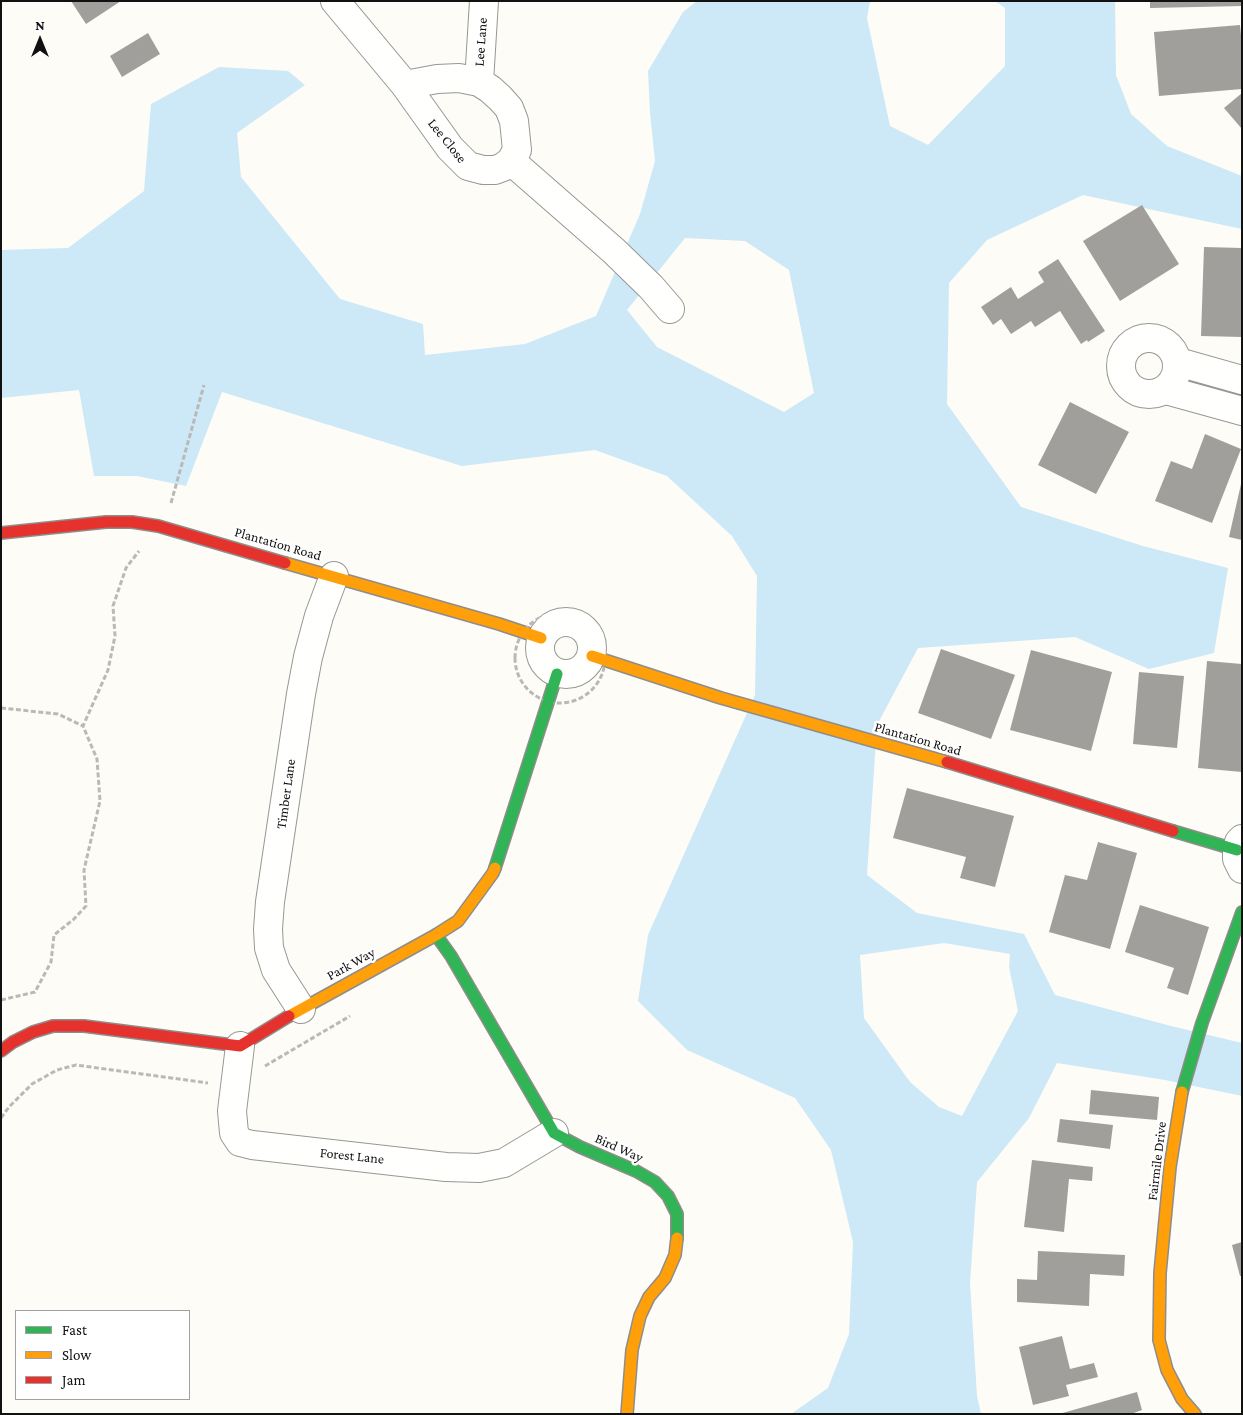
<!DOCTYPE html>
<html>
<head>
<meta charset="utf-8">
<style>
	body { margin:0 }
	#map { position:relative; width:1243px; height:1415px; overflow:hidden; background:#fdfcf7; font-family:"Crimson Pro",serif }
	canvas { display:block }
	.frame { position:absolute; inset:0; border:2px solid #111; pointer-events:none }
	.legend { position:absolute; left:15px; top:1310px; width:175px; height:90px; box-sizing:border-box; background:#fff; border:1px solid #a0a0a0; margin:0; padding:6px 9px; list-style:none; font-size:15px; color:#111 }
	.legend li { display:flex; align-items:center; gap:10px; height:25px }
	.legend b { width:25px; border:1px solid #a0a0a0 }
	.north { position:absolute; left:15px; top:15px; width:50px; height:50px; -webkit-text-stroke:4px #fff; paint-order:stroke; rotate:0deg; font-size:14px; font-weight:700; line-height:20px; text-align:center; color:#111 }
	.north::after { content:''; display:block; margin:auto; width:18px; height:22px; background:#111; clip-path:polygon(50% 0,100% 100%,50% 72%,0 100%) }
</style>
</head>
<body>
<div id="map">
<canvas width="1243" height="1415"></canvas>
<div class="frame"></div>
<ul class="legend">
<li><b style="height:6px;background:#30b455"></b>Fast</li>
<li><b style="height:6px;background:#ff9f0a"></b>Slow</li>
<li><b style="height:6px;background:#e5322d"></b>Jam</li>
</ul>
<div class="north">N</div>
</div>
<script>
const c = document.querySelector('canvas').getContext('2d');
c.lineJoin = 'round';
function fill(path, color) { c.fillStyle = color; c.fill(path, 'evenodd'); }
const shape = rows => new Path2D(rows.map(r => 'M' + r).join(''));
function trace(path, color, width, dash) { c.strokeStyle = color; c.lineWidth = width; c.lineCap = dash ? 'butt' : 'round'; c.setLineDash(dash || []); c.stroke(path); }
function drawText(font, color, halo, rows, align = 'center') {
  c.font = font + ' "Crimson Pro",serif'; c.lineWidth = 5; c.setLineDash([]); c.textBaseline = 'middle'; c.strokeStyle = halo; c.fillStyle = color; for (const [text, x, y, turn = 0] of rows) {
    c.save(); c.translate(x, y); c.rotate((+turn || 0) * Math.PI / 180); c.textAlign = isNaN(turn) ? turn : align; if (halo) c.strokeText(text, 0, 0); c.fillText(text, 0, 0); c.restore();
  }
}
fill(shape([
	[697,1,870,1,867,18,890,126,928,145,1005,66,1005,8,995,1,1115,1,1116,75,1131,114,1167,146,1242,176,1242,229,1083,195,987,240,949,283,947,404,1021,507,1143,546,1228,568,1214,653,1149,669,1075,637,918,648,877,725,867,875,917,913,1024,934,1055,995,1171,1026,1242,1043,1242,1096,1165,1080,1057,1063,1029,1118,977,1182,970,1283,977,1396,981,1414,791,1414,828,1388,849,1334,853,1242,831,1150,795,1098,687,1050,638,1001,648,935,755,695,757,576,732,536,667,476,595,450,462,466,222,392,186,486,137,476,94,476,79,390,1,398,1,250,68,248,144,191,151,104,219,67,288,71,305,85,237,133,241,177,340,299,423,324,425,355,525,344,596,316,640,214,655,161,650,113,648,71,683,12],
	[685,238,745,241,789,270,814,393,784,412,657,347,627,310],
	[944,943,1010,954,1009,967,1018,1011,962,1116,939,1107,910,1082,864,1018,860,955]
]), '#cde8f7');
fill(shape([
	[71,1,121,1,86,24],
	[1150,1,1242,1,1242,6,1150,8],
	[1240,25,1242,45,1242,89,1159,96,1154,32],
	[148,33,160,54,122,77,110,56],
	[1242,93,1242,129,1224,108],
	[1142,205,1179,264,1120,301,1083,241],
	[1204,247,1242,248,1242,337,1201,336],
	[1058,259,1105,331,1088,342,1087,340,1081,344,1060,311,1035,327,1031,321,1011,334,1001,319,993,325,981,307,1011,287,1018,299,1044,282,1038,272],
	[1070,402,1129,432,1096,494,1038,465],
	[1205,434,1241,449,1212,523,1155,501,1171,461,1192,469],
	[1241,484,1242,484,1242,540,1229,537],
	[941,649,1015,675,991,739,918,713],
	[1031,650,1112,672,1091,751,1010,730],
	[1207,661,1242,664,1242,772,1198,768],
	[1139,672,1184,676,1177,748,1133,744],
	[907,788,1014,816,995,887,960,878,966,857,893,838],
	[1098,842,1137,853,1110,949,1049,932,1065,875,1087,880],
	[1140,905,1209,927,1188,995,1167,988,1174,968,1125,952],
	[1091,1090,1159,1097,1157,1120,1089,1114],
	[1060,1119,1113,1125,1110,1149,1057,1142],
	[1032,1160,1093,1167,1092,1181,1069,1179,1064,1232,1024,1227],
	[1242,1242,1242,1276,1240,1276,1232,1245],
	[1038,1251,1125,1255,1124,1276,1090,1274,1089,1306,1017,1302,1017,1279,1037,1280],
	[1062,1336,1070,1369,1094,1363,1098,1377,1066,1385,1069,1396,1033,1405,1019,1347],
	[1137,1392,1142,1410,1131,1414,1059,1414]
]), '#a19f9c');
const street = shape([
	[335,1,405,85,450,148,468,166,483,170,495,170,503,167,511,161,517,150,514,121,509,108,500,98,490,89,479,82,459,78,437,79,405,85],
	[479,82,484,1],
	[511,161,614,251,651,287,670,309],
	'1121 366a28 28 0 1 1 56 0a28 28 0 1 1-56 0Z',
	[1178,362,1242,380],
	[1166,390,1242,411],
	'540 648a26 26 0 1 1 52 0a26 26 0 1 1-52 0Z',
	[1242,839,1239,842,1237,850,1237,859,1242,869],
	[301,1009,276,970,269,948,268,929,270,902,301,694,308,657,319,616,334,576],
	[240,1046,232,1111,234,1133,240,1142,252,1145,446,1167,479,1168,504,1163,554,1133]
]);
const fast = shape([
	[1173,831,1237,850],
	[495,868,557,674],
	[436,935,451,956,554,1133,580,1147,636,1171,655,1182,668,1196,677,1214,677,1238],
	[1182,1092,1202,1023,1242,912]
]);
const slow = shape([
	[285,563,499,624,541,638],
	[592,656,721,698,947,762],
	[289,1016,436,935,458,921,493,873,495,868],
	[1182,1092,1170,1167,1160,1273,1159,1340,1167,1370,1182,1399,1195,1414],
	[627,1414,632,1350,640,1316,649,1297,665,1278,675,1255,677,1238]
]);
const jam = shape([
	[1,533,106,522,132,522,158,526,285,563],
	[947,762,1173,831],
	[1,1051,13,1042,33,1032,53,1026,84,1026,240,1046,289,1016]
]);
trace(street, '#979795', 30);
trace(fast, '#8e8d8b', 14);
trace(slow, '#8e8d8b', 14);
trace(jam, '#8e8d8b', 14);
trace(shape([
	[171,503,204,385],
	'515 658a45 45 0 1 1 90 0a45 45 0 1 1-90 0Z',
	[1,708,58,714,83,726],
	[1,1000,35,992,51,962,54,935,74,919,86,906,84,870,100,801,97,759,83,726,108,670,115,636,113,606,126,568,139,551],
	[265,1066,350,1016],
	[1,1118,9,1107,32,1084,57,1070,76,1065,208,1083]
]), '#b9b9b8', 3, [5, 2.5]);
trace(street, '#fffffe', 28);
trace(fast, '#30b455', 11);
trace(slow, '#ff9f0a', 11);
trace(jam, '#e5322d', 11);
drawText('14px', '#111', '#fff', [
	["Lee Lane",481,42,-86],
	["Lee Close",447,141,51],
	["Plantation Road",278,544,16],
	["Plantation Road",918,739,16],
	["Timber Lane",286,794,-82],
	["Park Way",351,964,-29],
	["Bird Way",619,1148,24],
	["Forest Lane",352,1156,6],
	["Fairmile Drive",1157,1161,-83]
]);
</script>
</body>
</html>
